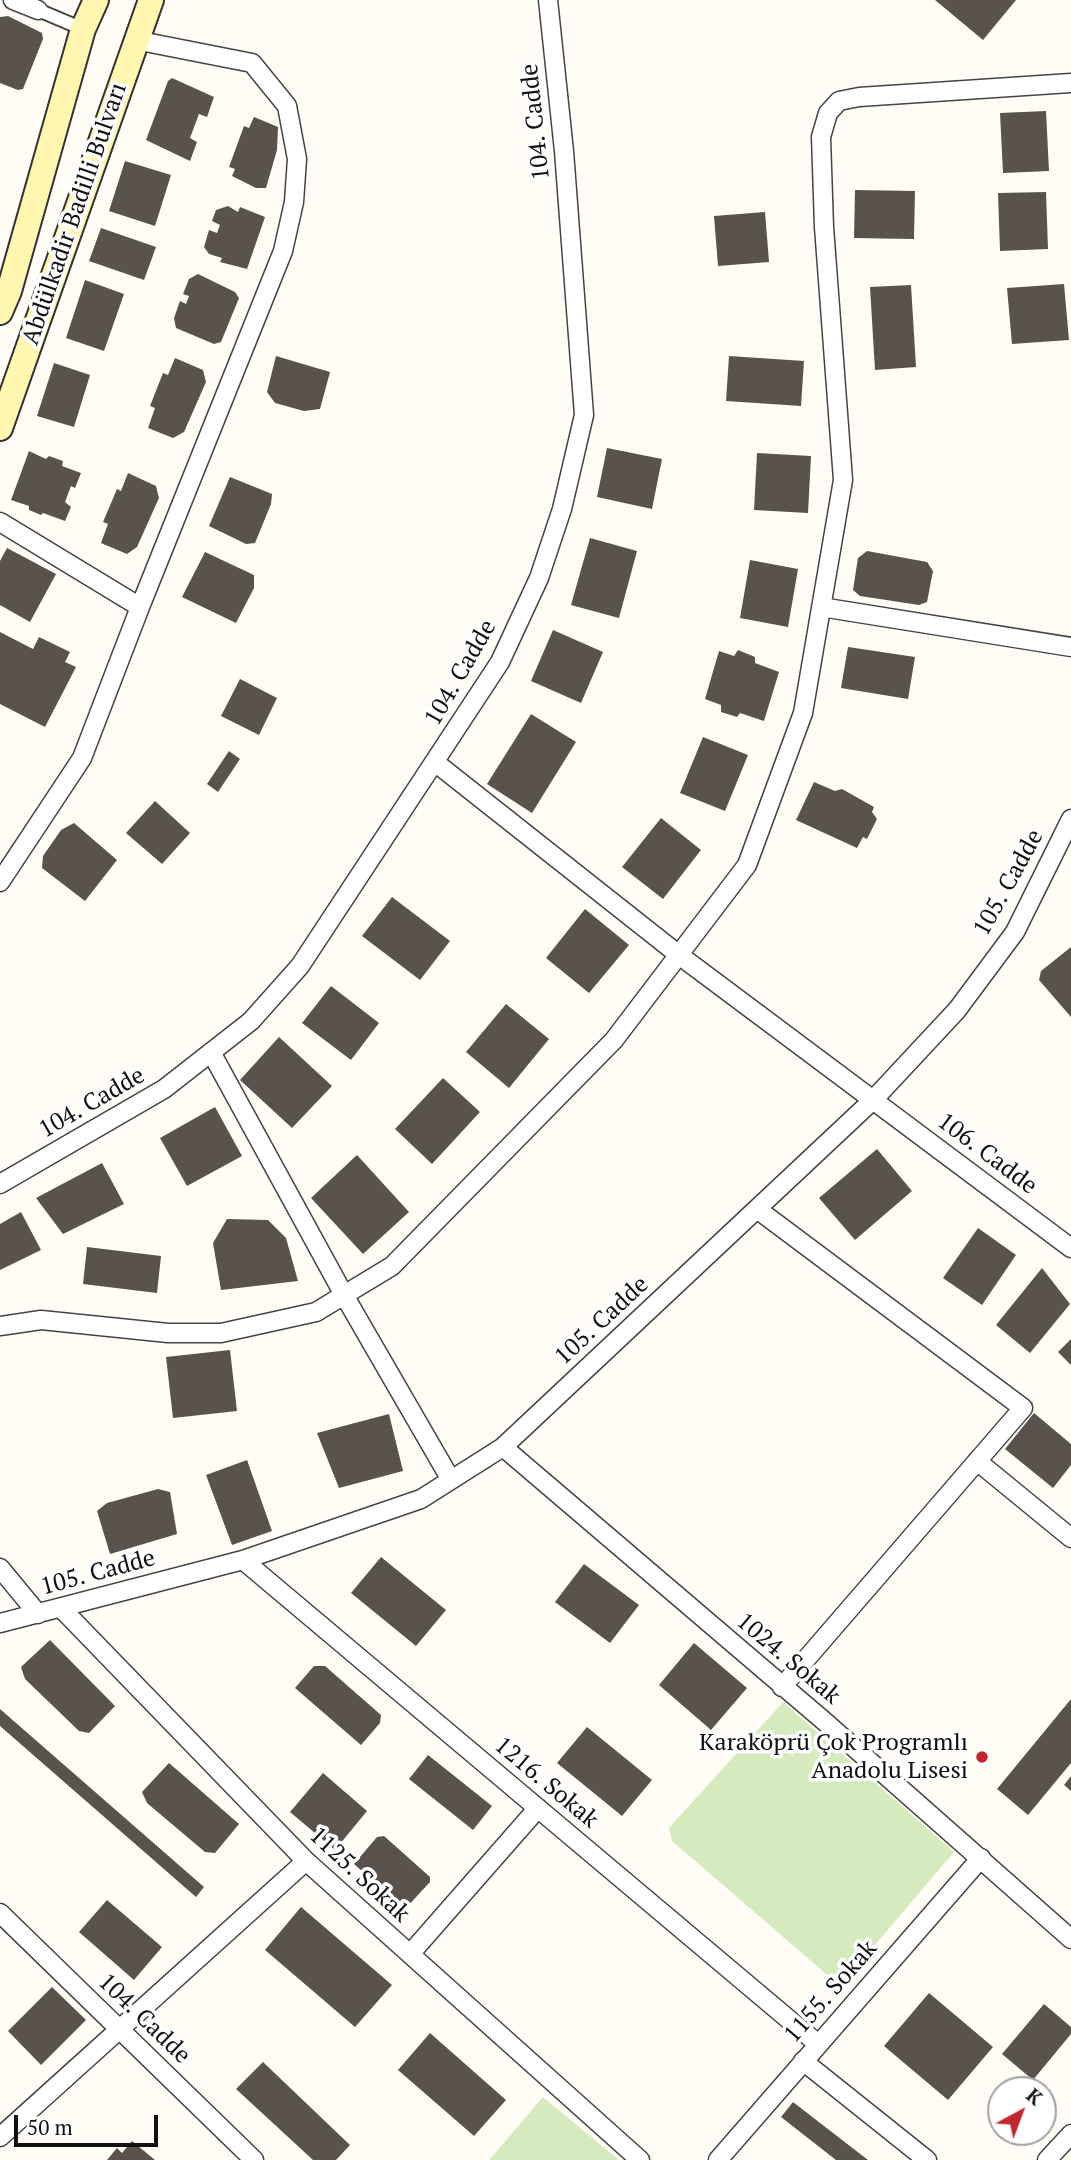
<!DOCTYPE html>
<html>
<head>
<meta charset="utf-8">
<style>
	body { margin:0 }
	#map { position:relative; width:1071px; height:2160px; overflow:hidden; background:#fffdf5; font-family:"PT Serif",serif }
	canvas { display:block }
	.north { position:absolute; left:987px; top:2076px; width:70px; height:70px; box-sizing:border-box; background:#fff; border:2px solid #a0a0a0; border-radius:50%; rotate:41deg; font-size:19px; font-weight:700; line-height:28px; text-align:center; color:#111 }
	.north::after { content:''; display:block; margin:auto; width:24px; height:32px; background:#c4262e; clip-path:polygon(50% 0,100% 100%,50% 72%,0 100%) }
	.scale { position:absolute; left:14px; top:2115px; width:144px; height:32px; box-sizing:border-box; border:4px solid #111; border-top:0; padding-left:9px; font-size:21px; line-height:24px; white-space:nowrap; color:#111; -webkit-text-stroke:5px #fff; paint-order:stroke }
</style>
</head>
<body>
<div id="map">
<canvas width="1071" height="2160"></canvas>
<div class="north">K</div>
<div class="scale">50 m</div>
</div>
<script>
const c = document.querySelector('canvas').getContext('2d');
c.lineJoin = 'round';
function fill(path, color) { c.fillStyle = color; c.fill(path, 'evenodd'); }
const shape = rows => new Path2D(rows.map(r => 'M' + r).join(''));
function trace(path, color, width, dash) { c.strokeStyle = color; c.lineWidth = width; c.lineCap = dash ? 'butt' : 'round'; c.setLineDash(dash || []); c.stroke(path); }
function drawText(font, color, halo, rows, align = 'center') {
  c.font = font + ' "PT Serif",serif'; c.lineWidth = 7; c.setLineDash([]); c.textBaseline = 'middle'; c.strokeStyle = halo; c.fillStyle = color; for (const [text, x, y, turn = 0] of rows) {
    c.save(); c.translate(x, y); c.rotate((+turn || 0) * Math.PI / 180); c.textAlign = isNaN(turn) ? turn : align; if (halo) c.strokeText(text, 0, 0); c.fillText(text, 0, 0); c.restore();
  }
}
fill(shape([
	[783,1702,954,1852,840,1986,672,1841,669,1828],
	[543,2097,619,2160,489,2160]
]), '#d5ebbd');
fill(shape([
	[935,0,1016,0,983,40],
	[8,16,42,33,43,39,23,89,18,90,0,83,0,17],
	[172,78,214,97,207,117,199,114,190,138,197,142,190,161,146,140,168,81],
	[1046,111,1049,171,1003,173,1000,113],
	[254,117,278,127,277,150,266,188,256,188,232,176,235,169,229,167,244,126,249,128],
	[125,161,171,175,155,226,109,211],
	[855,190,915,191,914,239,854,238],
	[1046,192,1048,249,1000,251,998,193],
	[228,206,238,212,240,207,265,217,247,269,220,262,222,258,209,254,204,247,209,230,217,233,220,225,212,221,216,210],
	[765,212,769,262,718,266,714,216],
	[101,228,156,247,144,280,89,261],
	[198,274,235,292,239,298,221,342,214,344,176,328,174,318,180,301,186,304,189,296,183,294,189,279],
	[85,280,124,294,104,351,66,338],
	[1064,284,1069,340,1012,344,1007,288],
	[911,285,916,367,875,370,870,287],
	[276,356,330,372,320,409,304,411,275,403,267,392],
	[729,356,804,361,801,406,726,401],
	[175,358,203,370,206,382,184,432,173,438,148,428,155,408,150,406,163,373,168,375],
	[54,363,90,375,74,427,37,416],
	[607,448,662,459,652,509,597,497],
	[29,451,46,459,49,456,63,461,62,466,81,473,75,488,71,486,65,502,71,507,65,521,43,513,41,515,29,510,29,506,11,500],
	[757,453,811,456,808,513,754,510],
	[128,473,156,486,159,498,137,547,127,554,101,543,108,524,103,522,117,489,121,491],
	[230,477,272,494,271,504,255,543,246,544,209,526],
	[590,538,637,551,619,618,571,605],
	[7,548,56,574,30,622,0,605,0,561],
	[867,551,927,562,933,571,927,602,919,605,860,596,853,590,858,558],
	[205,552,254,575,254,588,236,623,182,597],
	[750,560,798,569,788,627,740,618],
	[553,630,603,652,581,703,531,681],
	[0,632,33,649,39,637,70,652,65,662,76,667,45,727,0,704],
	[848,647,915,657,908,699,841,688],
	[738,650,755,657,755,663,779,672,764,721,740,713,737,717,721,712,721,705,705,699,719,651,734,656],
	[240,679,277,698,259,735,221,716],
	[531,714,576,742,532,813,487,784],
	[703,737,748,755,725,811,680,793],
	[229,751,240,759,218,792,207,784],
	[814,782,835,791,842,789,874,807,872,812,877,819,867,839,863,837,857,848,796,820],
	[155,801,190,833,162,864,126,833],
	[661,818,701,850,663,899,622,867],
	[74,823,117,860,85,901,42,868,43,856,61,830],
	[392,897,450,941,420,980,362,936],
	[585,909,629,945,589,993,546,958],
	[1071,947,1071,1017,1039,980,1041,971],
	[331,986,379,1023,351,1060,302,1023],
	[506,1004,549,1039,509,1088,466,1052],
	[279,1037,332,1086,292,1128,240,1080],
	[443,1078,480,1112,432,1164,395,1129],
	[215,1107,242,1156,187,1186,160,1138],
	[877,1149,912,1191,855,1240,819,1198],
	[357,1155,409,1212,363,1254,311,1198],
	[102,1163,124,1204,63,1234,36,1198],
	[21,1212,41,1250,0,1270,0,1224],
	[227,1219,268,1220,286,1238,298,1281,221,1290,213,1243],
	[978,1228,1016,1255,982,1305,943,1278],
	[87,1247,161,1256,157,1293,83,1284],
	[1042,1268,1070,1304,1030,1353,996,1325],
	[1071,1339,1071,1365,1058,1352],
	[230,1350,237,1411,173,1418,166,1357],
	[1034,1413,1071,1444,1071,1465,1053,1488,1005,1449],
	[389,1414,403,1471,339,1488,317,1433],
	[247,1460,272,1531,232,1545,206,1475],
	[158,1489,170,1492,177,1534,110,1554,97,1511,107,1503],
	[381,1557,446,1610,416,1646,351,1593],
	[584,1564,639,1605,610,1643,555,1602],
	[50,1640,115,1706,89,1733,79,1731,25,1679,21,1667],
	[694,1643,747,1688,711,1730,659,1685],
	[314,1666,325,1666,381,1715,380,1723,361,1745,295,1688],
	[1071,1699,1071,1763,1028,1815,997,1789],
	[0,1709,204,1887,196,1897,0,1726],
	[587,1727,652,1780,622,1816,557,1763],
	[428,1755,492,1806,473,1830,409,1779],
	[169,1763,239,1824,215,1853,205,1852,147,1803,142,1792],
	[323,1773,367,1811,335,1850,290,1812],
	[1071,1776,1071,1791,1064,1785],
	[384,1836,430,1877,430,1882,405,1909,354,1864,377,1837],
	[107,1900,162,1947,134,1980,79,1932],
	[301,1907,392,1985,355,2027,265,1950],
	[52,1987,86,2020,41,2065,8,2031],
	[929,1993,993,2047,948,2100,884,2046],
	[1044,2004,1071,2027,1071,2034,1033,2080,1002,2054],
	[430,2033,506,2100,474,2136,398,2070],
	[263,2062,350,2145,336,2160,313,2160,236,2089],
	[793,2102,868,2160,836,2160,781,2117],
	[132,2141,155,2160,107,2160,117,2148,122,2153]
]), '#5a524d');
const pedestrian = shape([
	[38,10,83,29]
]);
const minor = shape([
	[13,0,38,10],
	[0,522,140,607,283,251,294,202,297,159,287,106,252,63,135,40],
	[821,607,1071,647],
	[436,763,679,955,1071,1248],
	[0,882,82,758,140,607],
	[211,1052,344,1295,451,1480],
	[0,1184,164,1089,251,1021,300,966,500,662,539,578,562,509,584,415,564,151,548,0],
	[757,1209,1023,1408,782,1687],
	[0,1326,41,1320,168,1333,221,1333,316,1312,392,1266,614,1040,747,865,803,713,843,480,824,227,821,137,828,113,839,101,859,97,1071,83],
	[503,1447,824,1721,1071,1939],
	[977,1461,1071,1538],
	[243,1560,818,2044],
	[0,1568,38,1614],
	[61,1608,306,1861,640,2160],
	[0,1623,243,1560,421,1499,503,1447,874,1099,957,1010,1015,932,1071,819],
	[0,1913,254,2160],
	[410,1954,538,1808],
	[803,2061,927,2160],
	[0,2137,306,1861],
	[718,2160,981,1858],
	[1047,2160,1071,2134]
]);
const secondary = shape([
	[0,312,9,291,83,29,96,0],
	[0,428,151,0]
]);
trace(pedestrian, '#444', 16);
trace(minor, '#444', 21);
trace(secondary, '#333', 28);
trace(pedestrian, '#fff', 12);
trace(minor, '#fff', 18);
trace(secondary, '#fff6b0', 24);
for (const [x, y, r, color] of [
	[982,1757,7,"#c4262e"]
]) { const dot = new Path2D(); dot.arc(x, y, r, 0, 2 * Math.PI); c.fillStyle = color; c.fill(dot); trace(dot, '#fff', 2.5); }
drawText('24px', '#111', '#fff', [
	["104. Cadde",536,122,-96],
	["Abdülkadir Badilli Bulvarı",75,214,-71],
	["104. Cadde",461,673,-60],
	["105. Cadde",1009,883,-61],
	["104. Cadde",92,1103,-30],
	["106. Cadde",987,1154,37],
	["105. Cadde",602,1321,-43],
	["105. Cadde",98,1573,-15],
	["1024. Sokak",788,1659,40],
	["1216. Sokak",546,1783,40],
	["1125. Sokak",359,1875,43],
	["1155. Sokak",831,1992,-49],
	["104. Cadde",144,2019,44]
]);
drawText('24px', '#111', '#fff', [
	["Karaköprü Çok Programlı",968,1743],
	["Anadolu Lisesi",968,1771]
], 'right');
</script>
</body>
</html>
